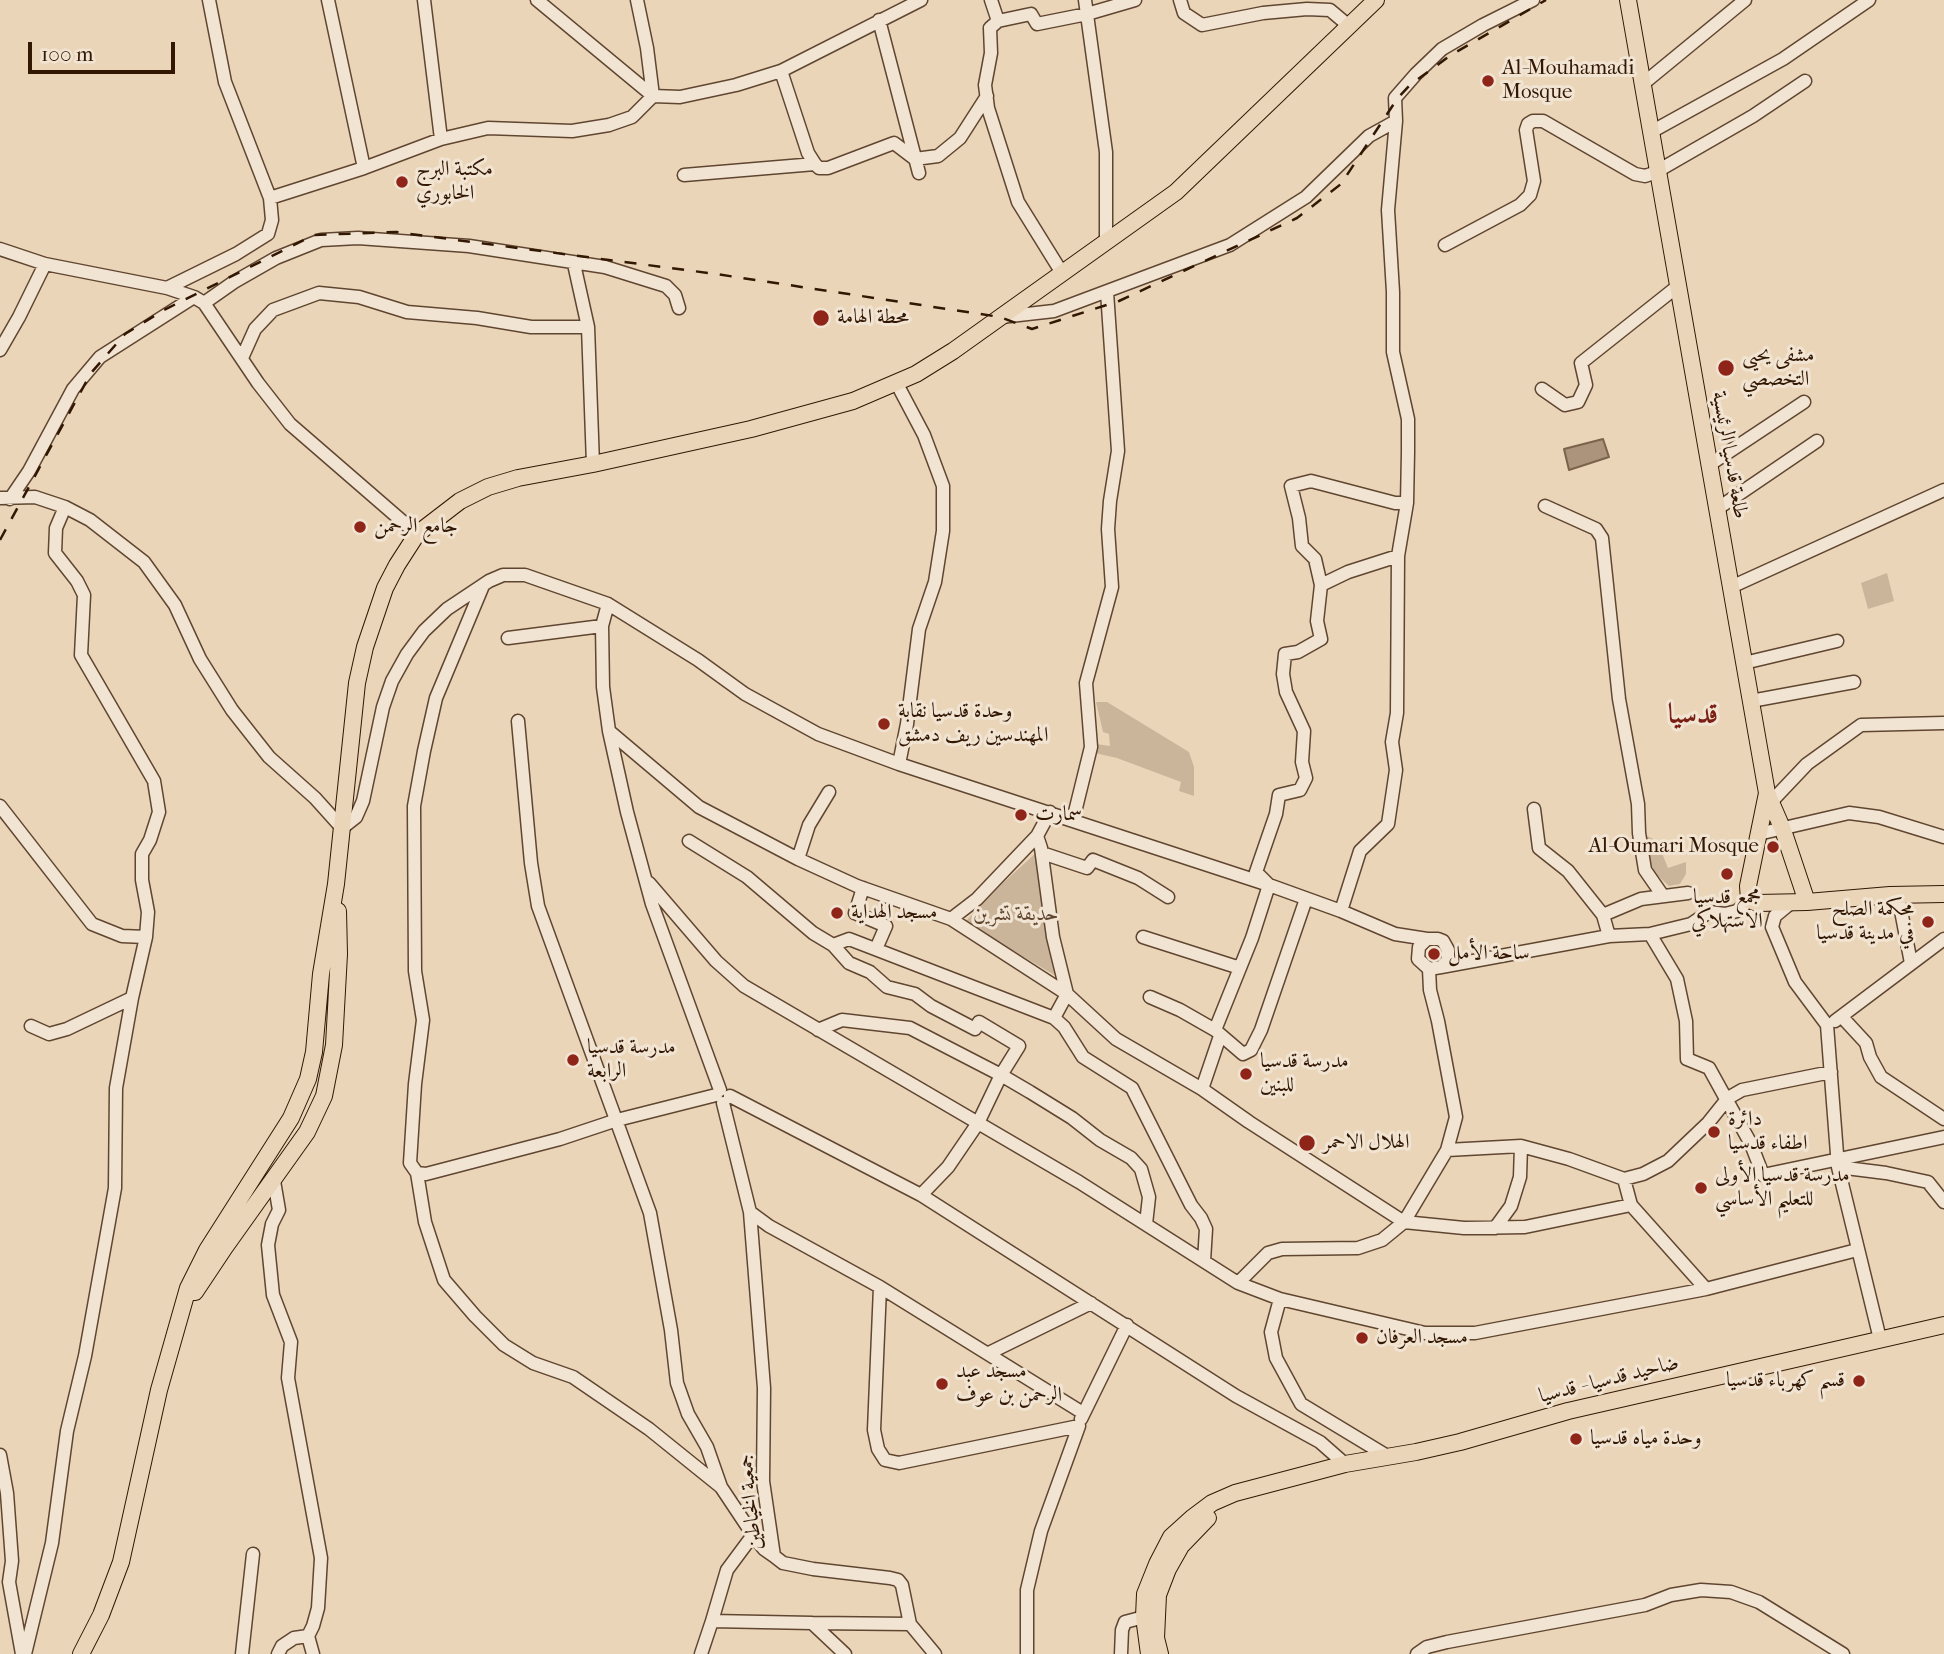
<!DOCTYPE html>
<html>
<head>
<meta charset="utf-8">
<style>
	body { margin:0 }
	#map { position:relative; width:1944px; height:1654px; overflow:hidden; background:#ead5b9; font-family:"IM FELL French Canon",serif }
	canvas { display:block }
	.scale { position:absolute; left:28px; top:42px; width:147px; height:32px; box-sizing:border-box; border:4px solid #321703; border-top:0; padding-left:9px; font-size:21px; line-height:24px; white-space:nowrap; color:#321703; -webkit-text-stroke:5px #f1e4d2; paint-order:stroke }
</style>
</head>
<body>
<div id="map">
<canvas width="1944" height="1654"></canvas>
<div class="scale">100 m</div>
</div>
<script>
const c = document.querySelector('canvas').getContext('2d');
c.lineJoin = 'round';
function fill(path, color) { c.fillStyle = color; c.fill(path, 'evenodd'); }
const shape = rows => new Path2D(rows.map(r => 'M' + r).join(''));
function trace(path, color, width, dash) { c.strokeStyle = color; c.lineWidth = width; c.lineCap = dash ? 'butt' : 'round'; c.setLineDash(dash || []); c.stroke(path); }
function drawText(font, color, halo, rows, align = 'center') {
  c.font = font + ' "IM FELL French Canon",Amiri,serif'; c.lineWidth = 6; c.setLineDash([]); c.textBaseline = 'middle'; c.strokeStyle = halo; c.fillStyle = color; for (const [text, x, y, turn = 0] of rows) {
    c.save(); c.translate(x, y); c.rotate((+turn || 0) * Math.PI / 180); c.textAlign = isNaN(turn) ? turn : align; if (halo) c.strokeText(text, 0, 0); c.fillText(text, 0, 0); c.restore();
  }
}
fill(shape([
	[1887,573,1894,601,1868,609,1861,583],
	[1096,702,1107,702,1189,752,1194,767,1194,796,1179,791,1181,782,1117,758,1095,753,1096,744,1110,746,1109,734,1103,732],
	[1645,835,1657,841,1668,868,1686,862,1686,874,1680,884,1669,886,1645,864],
	[1037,852,1056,976,965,922,1003,883]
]), '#cbb59a');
const water = shape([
	[1603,439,1609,457,1569,470,1564,449,1603,439]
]);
fill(water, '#ab947b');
trace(water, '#7b624b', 2);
const minor = shape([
	[328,0,364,168],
	[424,0,441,139],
	[537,0,653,96,680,97,736,85,781,71,921,0],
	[991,0,998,21,990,28,991,53,985,85,988,108,1018,202,1062,273],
	[1085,0,1106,152,1106,241],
	[1180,0,1184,13,1202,25,1263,13,1307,9,1330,10,1349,26],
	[879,20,919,173],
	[998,21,1031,14,1037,24,1087,14,1135,0],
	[1644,83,1745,0],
	[1651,132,1783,59,1869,0],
	[815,164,819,168,828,168,894,143,915,159,938,156,960,138,987,96],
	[684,175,815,164,808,153,781,71],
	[270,198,364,168,441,139,488,128,572,131,609,125,632,117,653,96,647,48,637,0],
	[1445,245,1520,205,1530,195,1534,181,1526,130,1528,124,1533,121,1543,121,1635,174,1645,176,1654,173,1753,116,1805,81],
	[0,249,45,264,167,288,236,254,268,234,272,220,270,198,225,82,209,0],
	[574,264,588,327],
	[167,288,194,297,204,303,258,383,290,424,417,534],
	[204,303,234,282,276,258,321,240,358,238,469,246,605,267,666,286,675,295,679,308],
	[1001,317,1054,311,1230,245,1306,197,1369,136,1396,121,1395,98,1416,74,1442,49,1483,25,1533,0],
	[0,350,19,317,45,264],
	[242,358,255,329,273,310,319,293,359,297,407,312,477,318,531,327,588,327,593,464],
	[897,384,924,435,943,486,943,531,935,582,919,629,907,724,899,764],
	[1542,389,1565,405,1578,402,1586,385,1581,363,1678,286],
	[1709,465,1804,402],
	[0,498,35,497,65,507,90,520,144,562,175,605,200,659,232,710,269,757,315,798,342,828,356,817,363,801,383,707,392,681,407,654,424,631,447,609,489,581,503,575,525,575,608,604],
	[10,499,29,471,73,389,100,357,194,297],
	[1545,506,1596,529,1602,538,1619,699,1638,804,1639,833,1645,870,1663,896],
	[1717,509,1817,441],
	[1321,585,1348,572,1398,556],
	[1731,587,1944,490],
	[482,588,436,698,424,751,414,806,415,971,423,1020,415,1084,410,1163,417,1173,426,1174,560,1139,617,1120,716,1095],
	[508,638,602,626],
	[1744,663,1837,641],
	[1751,701,1854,682],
	[518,721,531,863,538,906,650,1213,671,1330,677,1383,688,1414,707,1447,721,1487],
	[609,731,699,807,798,859,857,886,951,919,1067,994,1116,1039,1202,1089,1249,1122,1404,1222,1464,1228,1525,1227,1631,1205],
	[1771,802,1807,764,1861,725,1944,723],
	[0,806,92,924,122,936,146,937],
	[1534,809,1539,848,1568,871,1603,915,1609,936],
	[1073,820,1091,747,1086,683,1112,587,1108,529,1110,501,1118,451,1107,292],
	[1758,834,1849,813,1879,817,1944,837],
	[1037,836,1041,848,1053,937,1067,994,1054,1018,1064,1027,1083,1057,1132,1088,1191,1205,1201,1218,1206,1229,1204,1261],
	[689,841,747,877,813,933,833,945,849,939,1054,1018],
	[1042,853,1087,868,1093,860,1138,878,1168,897],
	[798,859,809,825,829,792],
	[649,883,716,961,744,986,1079,1182,1238,1283,1280,1299,1425,1333,1475,1333,1706,1289,1857,1250],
	[863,888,855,913,886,926,876,949],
	[1898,895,1911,963],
	[1792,902,1775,916,1772,927,1795,982,1827,1025,1838,1167,1880,1339],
	[1341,911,1360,851,1388,824,1396,770,1392,742,1397,713,1398,556,1407,503,1408,452,1408,419,1393,352,1393,292,1388,210,1396,121],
	[1603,915,1641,899,1688,893],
	[951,919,977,899,1037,836,1050,812],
	[1650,934,1677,979,1686,1021,1687,1059,1709,1068,1751,1144,1763,1175,1944,1137],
	[1143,937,1240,968],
	[833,945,849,963,870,972,887,987,915,994,931,1006,975,1029,979,1022,1019,1046,1001,1075,1030,1092,1072,1118,1100,1140,1131,1158,1141,1169,1149,1197,1146,1224],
	[1441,967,1609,936,1650,934,1691,924,1709,912,1725,914,1737,911,1749,900],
	[1150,997,1180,1010,1215,1030,1252,938,1269,885,1256,872,1276,814,1279,795,1300,790,1306,778,1302,762,1304,731,1286,692,1283,674,1285,654,1298,652,1321,639,1317,621,1321,585,1315,559,1302,546,1299,518,1291,486,1311,481,1395,503,1407,503],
	[1842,1017,1866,1043,1870,1057,1881,1077,1944,1119],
	[1835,1021,1944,939],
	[31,1026,49,1034,67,1029,132,998],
	[818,1030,842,1020,910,1028,1001,1075,978,1123,948,1167,921,1195],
	[1215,1030,1243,1054,1251,1050,1261,1030,1306,899],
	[1202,1089,1220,1036],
	[720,1090,652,904,627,812,609,731,603,687,602,626,608,604,698,660,745,694,818,734,899,764,1269,885,1341,911,1395,934,1427,939,1438,939,1443,941,1448,950,1448,960,1441,967,1429,969,1418,959,1419,947,1427,939],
	[730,1096,921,1195,1236,1396,1320,1442,1345,1464],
	[723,1103,750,1212,769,1226,880,1287,1083,1413],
	[1447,1150,1521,1146,1569,1159,1624,1179,1643,1174,1668,1161,1708,1123,1728,1098,1742,1090,1831,1072],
	[1838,1167,1886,1173,1928,1182,1944,1202],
	[417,1173,425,1222,444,1280,475,1316,504,1345,533,1363,573,1377,649,1429,721,1487,753,1535,764,1549,774,1556],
	[1624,1179,1631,1205,1706,1289],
	[274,1181,279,1210,272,1224,268,1245,273,1295,291,1342,288,1378,321,1558,318,1608,313,1626,308,1636,294,1638,282,1646,278,1654],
	[750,1212,764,1388,763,1481,774,1556,783,1563,813,1569,890,1578,898,1580,902,1585,910,1624,812,1623,845,1654],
	[1495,1228,1511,1206,1520,1177,1521,1146],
	[1238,1283,1268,1253,1282,1249,1358,1248,1382,1240,1404,1222,1447,1150,1456,1117,1438,1021,1430,990,1429,969],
	[880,1287,874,1430,878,1449,885,1460,899,1463,1079,1426,1041,1531,1027,1590,1027,1654],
	[1280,1299,1271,1332,1276,1358,1301,1404,1387,1456],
	[989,1353,1091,1303],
	[1081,1419,1127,1325],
	[0,1455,7,1493,12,1561,9,1582,22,1654],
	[753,1535,727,1570,712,1621,812,1623],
	[910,1624,935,1654],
	[308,1636,313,1654],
	[25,1654,52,1543,67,1431,85,1356,115,1188,116,1088,132,998,146,937,148,912,142,880,142,854,150,840,159,812,154,781,81,655,84,595,77,581,55,553,56,528,65,507],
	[242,1654,253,1554],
	[701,1654,712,1621],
	[1121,1654,1122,1630,1125,1622,1144,1617],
	[1417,1654,1427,1647,1447,1642,1645,1605,1671,1595,1701,1590,1731,1592,1759,1602,1843,1654]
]);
const major = shape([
	[1628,0,1767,793,1783,830,1807,902],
	[1767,793,1748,886,1749,900,1757,903,1807,902,1890,895,1944,894],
	[195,1292,225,1247,307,1132,324,1096,334,1045,339,954,338,911],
	[81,1654,101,1615,121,1562,159,1390,188,1288,207,1250,291,1118,308,1079,314,1052,321,974,336,884,357,683,365,647,385,588,397,565,417,534,460,501,488,487,518,478,593,464,751,429,853,401,916,374,953,351,1176,192,1376,0],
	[1149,1654,1144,1617,1145,1594,1157,1564,1171,1537,1192,1518,1212,1503,1235,1493,1345,1464,1416,1452,1460,1442,1568,1411,1944,1325],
	[1160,1654,1156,1638,1158,1595,1168,1569,1181,1546,1208,1518]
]);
trace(minor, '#604630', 15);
trace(major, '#321703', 18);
trace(minor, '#f1e4d2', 12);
trace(major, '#ead5b9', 16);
trace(shape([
	[0,540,91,373,125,334,164,310,314,235,396,232,716,274,1000,317,1032,329,1119,301,1297,218,1341,184,1397,99,1410,85,1451,55,1546,0]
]), '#321703', 2.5, [12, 12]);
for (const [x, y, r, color] of [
	[1488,81,7,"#8f2418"],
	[402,182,7,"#8f2418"],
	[821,318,9,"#8f2418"],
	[1726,368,9,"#8f2418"],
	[360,527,7,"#8f2418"],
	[884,724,7,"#8f2418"],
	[1021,815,7,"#8f2418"],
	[1773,847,7,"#8f2418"],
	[1727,874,7,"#8f2418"],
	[837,913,7,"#8f2418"],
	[1928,922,7,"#8f2418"],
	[1434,954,7,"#8f2418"],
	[573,1060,7,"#8f2418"],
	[1246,1074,7,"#8f2418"],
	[1714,1132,7,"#8f2418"],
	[1307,1143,9,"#8f2418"],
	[1701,1188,7,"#8f2418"],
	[1362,1338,7,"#8f2418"],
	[1859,1381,7,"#8f2418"],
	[942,1384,7,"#8f2418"],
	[1576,1439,7,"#8f2418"]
]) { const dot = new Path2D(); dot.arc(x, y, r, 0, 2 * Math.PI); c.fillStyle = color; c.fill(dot); trace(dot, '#f1e4d2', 2.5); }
drawText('21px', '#321703', '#f1e4d2', [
	["Al-Mouhamadi",1502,69],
	["Mosque",1502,93],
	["مكتبة البرج",416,170],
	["الخابوري",416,194],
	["محطة الهامة",837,318],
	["مشفى يحيى",1742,356],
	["التخصصي",1742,380],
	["جامع الرحمن",374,527],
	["وحدة قدسيا نقابة",898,712],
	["المهندسين ريف دمشق",898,736],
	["سمارت",1035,815],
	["Al-Oumari Mosque",1759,847,"right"],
	["مجمع قدسيا",1727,898,"center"],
	["الاستهلاكي",1727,922,"center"],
	["محكمة الصلح",1914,910,"right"],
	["في مدينة قدسيا",1914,934,"right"],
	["مسجد الهداية",851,913],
	["ساحة الأمل",1448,954],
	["مدرسة قدسيا",587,1048],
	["الرابعة",587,1072],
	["مدرسة قدسيا",1260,1062],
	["للبنين",1260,1086],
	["دائرة",1728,1120],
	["اطفاء قدسيا",1728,1144],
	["الهلال الاحمر",1323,1143],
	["مدرسة قدسيا الأولى",1715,1176],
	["للتعليم الأساسي",1715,1200],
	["مسجد العرفان",1376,1338],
	["مسجد عبد",956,1372],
	["الرحمن بن عوف",956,1396],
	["قسم كهرباء قدسيا",1845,1381,"right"],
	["وحدة مياه قدسيا",1590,1439]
], 'left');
drawText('21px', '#321703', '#f1e4d2', [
	["طلعة قدسيا الرئيسية",1729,455,80],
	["ضاحيد قدسيا - قدسيا",1609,1380,-14],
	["جمعية الخياطين",751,1502,-96]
]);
drawText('italic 21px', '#604630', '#f1e4d2', [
	["حديقة تشرين",1016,915]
]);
drawText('bold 28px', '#7a1f14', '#f1e4d2', [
	["قدسيا",1693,716]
]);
</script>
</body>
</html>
